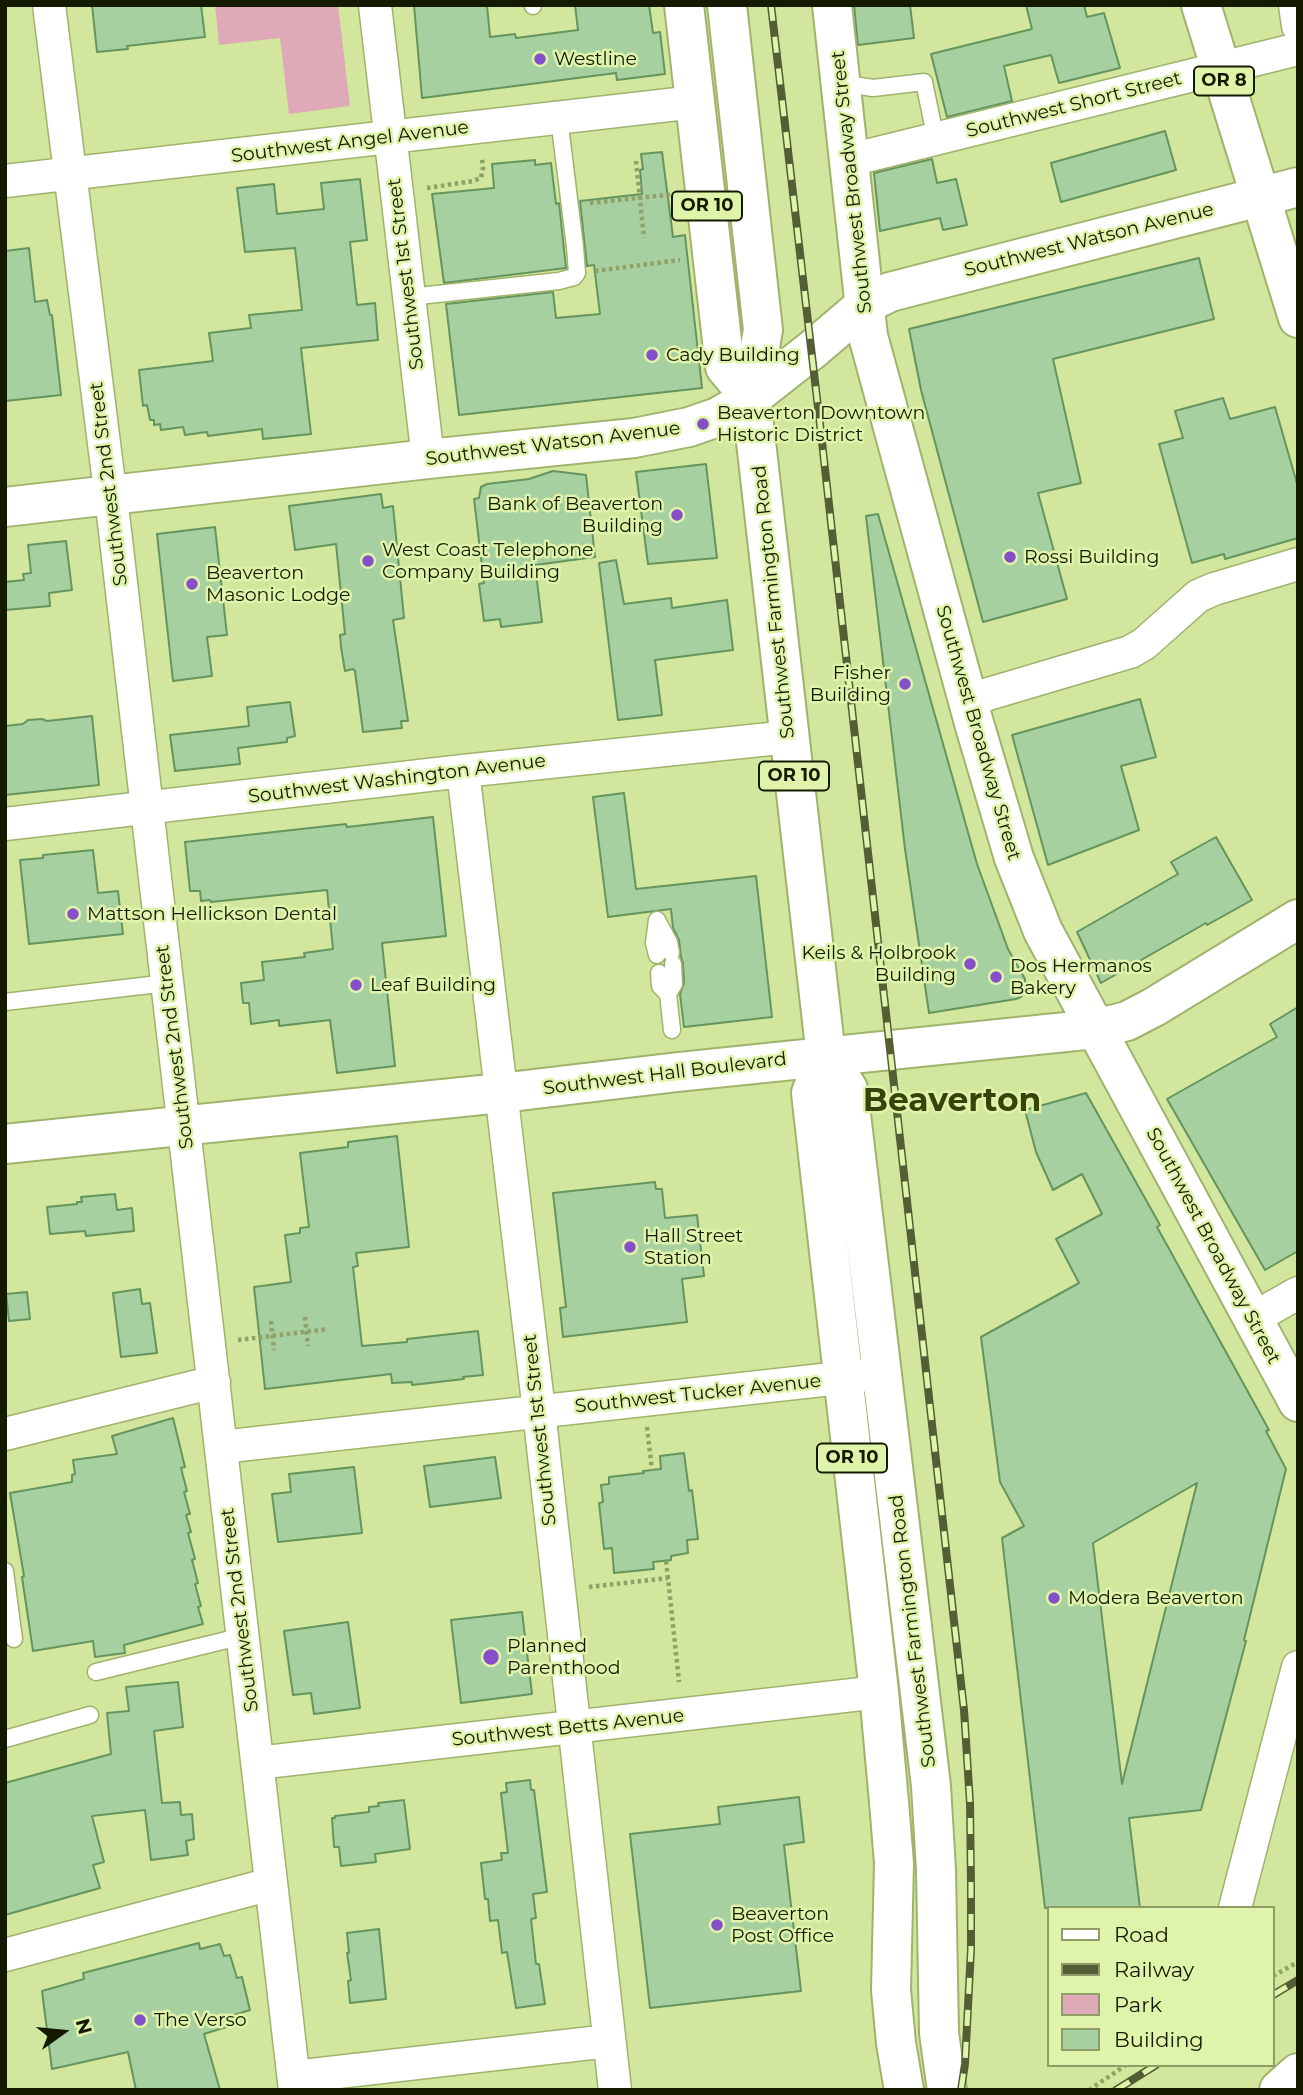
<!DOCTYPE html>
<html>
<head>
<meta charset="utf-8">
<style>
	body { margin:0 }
	#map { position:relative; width:1303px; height:2095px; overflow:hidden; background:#d2e69d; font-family:Montserrat,sans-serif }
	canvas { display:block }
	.frame { position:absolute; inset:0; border:7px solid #141a00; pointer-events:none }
	.legend { position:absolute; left:1047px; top:1906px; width:228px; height:161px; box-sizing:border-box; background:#dff4aa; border:2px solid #8e9d66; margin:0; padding:9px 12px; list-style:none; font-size:21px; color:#141a00 }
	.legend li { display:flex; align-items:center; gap:14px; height:35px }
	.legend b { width:35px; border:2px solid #8e9d66 }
	.north { position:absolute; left:28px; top:1997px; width:70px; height:70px; -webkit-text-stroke:5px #dff4aa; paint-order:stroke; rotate:75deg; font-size:19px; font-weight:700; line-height:28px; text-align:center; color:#141a00 }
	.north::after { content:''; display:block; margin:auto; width:24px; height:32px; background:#141a00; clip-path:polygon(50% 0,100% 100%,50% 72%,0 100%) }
</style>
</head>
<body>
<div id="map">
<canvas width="1303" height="2095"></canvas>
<div class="frame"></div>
<ul class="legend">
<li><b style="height:9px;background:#fff"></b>Road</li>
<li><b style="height:9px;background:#545e35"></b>Railway</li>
<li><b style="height:19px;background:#dfaab8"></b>Park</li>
<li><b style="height:19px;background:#a6d09f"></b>Building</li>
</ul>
<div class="north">N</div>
</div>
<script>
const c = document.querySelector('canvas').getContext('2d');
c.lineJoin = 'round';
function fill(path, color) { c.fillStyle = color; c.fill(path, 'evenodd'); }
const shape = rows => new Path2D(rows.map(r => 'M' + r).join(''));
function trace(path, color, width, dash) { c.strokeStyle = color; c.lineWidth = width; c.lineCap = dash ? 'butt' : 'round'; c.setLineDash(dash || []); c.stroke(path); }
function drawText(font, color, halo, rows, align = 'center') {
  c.font = font + ' Montserrat,sans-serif'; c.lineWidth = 5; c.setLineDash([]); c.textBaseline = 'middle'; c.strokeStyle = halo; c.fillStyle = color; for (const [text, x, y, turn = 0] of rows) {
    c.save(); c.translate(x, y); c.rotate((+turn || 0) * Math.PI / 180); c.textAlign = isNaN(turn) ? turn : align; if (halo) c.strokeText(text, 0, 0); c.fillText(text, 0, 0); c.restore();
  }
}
fill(shape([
	[215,5,338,5,350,106,289,114,280,38,219,45]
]), '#dfaab8');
const building = shape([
	[92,5,201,5,205,37,127,46,128,49,97,52,92,5],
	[414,5,487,5,490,37,515,34,516,38,578,30,575,5,649,5,653,33,660,32,665,74,617,80,616,73,422,98,414,5],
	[854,5,910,5,914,38,858,45,854,5],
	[1026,5,1084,5,1087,17,1104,13,1120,68,1059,83,1051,55,1004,66,1012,101,947,117,931,54,1032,29,1026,5],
	[1165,131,1176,170,1061,202,1051,163,1165,131],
	[662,152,673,237,685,235,702,388,459,415,446,304,553,292,556,318,600,314,594,265,587,266,580,201,642,194,640,170,643,169,641,154,662,152],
	[932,159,937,183,956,179,967,225,943,230,940,218,880,231,874,173,932,159],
	[535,160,535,165,551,163,556,204,559,203,566,268,444,283,432,194,494,188,492,164,535,160],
	[360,179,367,240,350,242,357,305,375,303,378,340,301,348,311,434,263,439,262,429,208,436,207,432,185,435,183,427,161,430,160,424,154,425,154,420,150,420,147,405,143,406,139,370,213,361,209,333,251,328,249,315,302,310,295,248,245,252,237,188,274,184,277,214,324,209,321,183,360,179],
	[29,248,35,302,47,300,50,315,52,315,61,395,5,401,5,251,29,248],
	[1199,258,1214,319,1053,359,1081,483,1038,493,1067,599,983,622,921,390,909,329,1199,258],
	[1223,398,1230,419,1275,407,1298,487,1298,538,1225,559,1224,554,1192,563,1159,444,1183,438,1175,411,1223,398],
	[706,464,717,558,648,564,636,472,706,464],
	[553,471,586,475,595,557,535,565,542,622,501,627,500,619,484,621,479,584,484,583,474,499,479,498,481,487,487,484,529,479,553,471],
	[381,494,383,508,393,506,404,618,393,620,408,721,401,721,402,728,363,732,355,671,353,669,345,671,341,647,340,635,345,634,336,544,295,550,289,506,381,494],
	[878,514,977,864,1008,949,1025,979,1025,989,1021,997,1016,999,929,1013,905,849,866,516,878,514],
	[215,527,227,635,207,637,212,676,173,681,157,534,215,527],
	[66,541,72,590,49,593,50,606,5,610,5,582,24,580,23,574,31,573,28,545,66,541],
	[616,560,624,604,671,598,672,608,727,600,733,650,655,660,662,715,618,720,599,563,616,560],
	[1140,699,1156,757,1121,766,1139,830,1048,865,1012,735,1140,699],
	[290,702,295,736,287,738,287,742,238,748,240,764,175,771,170,735,249,726,247,707,290,702],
	[92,716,99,785,5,795,5,726,23,724,28,720,42,719,47,721,92,716],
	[624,793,636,889,756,876,772,1017,684,1027,680,994,684,983,683,963,681,957,679,940,673,928,671,909,608,917,593,797,624,793],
	[433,817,446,936,382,943,395,1066,337,1073,330,1020,279,1026,279,1020,251,1024,249,1003,243,1003,241,983,264,980,262,962,305,957,304,953,333,949,327,890,211,902,210,900,201,901,200,891,190,891,185,842,346,824,347,827,433,817],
	[1216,837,1252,900,1207,925,1206,923,1101,983,1077,932,1178,874,1171,862,1216,837],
	[93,850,98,893,118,891,123,934,29,944,20,860,43,858,43,855,93,850],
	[1298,1007,1298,1251,1265,1270,1167,1099,1277,1037,1270,1024,1298,1007],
	[1086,1093,1160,1225,1157,1227,1269,1430,1266,1431,1286,1469,1244,1640,1246,1641,1201,1810,1129,1818,1140,1908,1045,1908,1002,1538,1024,1526,1000,1482,981,1337,1079,1283,1056,1239,1102,1214,1082,1174,1053,1190,1036,1152,1025,1110,1086,1093],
	[1197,1483,1122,1784,1093,1543,1197,1483],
	[397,1136,409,1247,356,1253,358,1266,353,1267,362,1346,407,1342,407,1339,478,1331,483,1375,463,1377,464,1379,412,1385,412,1382,392,1383,391,1374,265,1389,254,1287,291,1282,285,1235,300,1233,300,1228,309,1227,300,1153,348,1147,348,1142,397,1136],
	[655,1182,656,1189,662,1189,665,1218,697,1215,704,1276,682,1279,687,1322,563,1337,560,1308,566,1307,553,1193,655,1182],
	[115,1194,117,1210,132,1208,134,1231,86,1236,85,1231,50,1234,47,1207,77,1204,77,1202,82,1202,81,1197,115,1194],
	[140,1289,142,1304,150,1303,157,1353,121,1357,113,1293,140,1289],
	[27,1292,30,1319,9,1321,6,1294,27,1292],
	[173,1418,185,1467,181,1468,187,1491,184,1492,190,1514,186,1515,191,1532,188,1533,195,1559,192,1560,198,1583,195,1584,201,1606,198,1607,203,1624,124,1645,125,1653,95,1657,93,1641,33,1651,22,1577,24,1576,10,1493,72,1482,72,1475,75,1474,73,1460,117,1454,112,1436,173,1418],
	[684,1453,689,1491,692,1490,698,1539,687,1540,688,1553,671,1556,671,1560,653,1562,654,1569,614,1573,612,1548,604,1549,599,1503,603,1502,601,1485,609,1484,609,1477,644,1473,643,1471,661,1469,660,1456,684,1453],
	[495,1457,501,1498,430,1507,424,1466,495,1457],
	[354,1467,362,1533,278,1542,272,1494,291,1492,289,1474,354,1467],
	[522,1612,532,1694,461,1703,451,1620,522,1612],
	[348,1622,360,1708,314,1714,311,1693,293,1695,284,1631,348,1622],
	[178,1682,183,1727,154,1731,162,1803,180,1802,181,1815,192,1814,194,1839,186,1841,188,1855,151,1860,145,1810,92,1816,104,1862,93,1865,100,1888,5,1915,5,1783,111,1754,107,1713,129,1711,126,1687,178,1682],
	[530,1780,531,1790,534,1790,547,1892,533,1894,536,1918,531,1919,536,1964,539,1964,545,2004,516,2008,507,1952,502,1953,498,1920,490,1921,488,1899,485,1899,481,1863,502,1860,501,1853,508,1853,501,1793,507,1792,506,1783,530,1780],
	[799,1797,804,1842,784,1845,801,1991,650,2008,630,1834,720,1824,718,1807,799,1797],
	[404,1800,410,1849,375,1854,376,1862,341,1866,339,1847,334,1847,332,1818,335,1818,335,1816,369,1812,369,1807,379,1806,378,1803,404,1800],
	[379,1929,386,1999,350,2003,348,1981,351,1980,347,1953,349,1953,347,1933,379,1929],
	[199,1943,200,1949,220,1944,224,1956,230,1955,237,1978,242,1977,250,2010,234,2015,236,2024,204,2034,220,2090,136,2090,128,2052,52,2069,42,1991,84,1979,83,1973,199,1943]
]);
fill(building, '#a6d09f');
trace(building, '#64955d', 2);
const service = shape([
	[533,5,533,6],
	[841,83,873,88,924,82,936,140],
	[409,297,559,281,574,277,577,273,575,247,559,118],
	[657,920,669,942,671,953],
	[657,955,654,943,657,920],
	[659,973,660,986,668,994,672,1030],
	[668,994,674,984,673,964],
	[5,1002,167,983],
	[5,1571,14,1639],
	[96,1672,243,1636],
	[5,1739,90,1715]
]);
const minor = shape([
	[49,5,115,531,295,2090],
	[375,5,428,459],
	[1295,5,1298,26],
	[850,160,1298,49],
	[5,181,695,102],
	[968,700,1130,652,1144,644,1198,596,1214,589,1298,564],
	[463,771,539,1411,615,2090],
	[5,824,463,771,789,737],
	[1252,1319,1298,1293],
	[5,1434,214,1382],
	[221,1447,867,1375],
	[257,1763,879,1692],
	[1235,1908,1298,1667],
	[5,1955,271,1884],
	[294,2077,609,2041]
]);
const tertiary = shape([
	[832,5,868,336,974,723,1014,858,1043,931,1298,1402],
	[1279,2090,1298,2073]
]);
const secondary = shape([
	[5,507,428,459,634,438,689,427,718,417,751,398,812,350,866,304,890,292,1298,187],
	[5,1144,501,1093,678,1072,1095,1029,1127,1021,1154,1007,1298,919]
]);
const primary = shape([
	[684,5,725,367,751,398],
	[727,5,763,330,751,398,826,1056,848,1089,931,1786,936,1870,939,2033,947,2090],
	[1201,5,1298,318],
	[826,1056,811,1093,879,1692,889,1802,894,1863,891,1990,896,2043,904,2090]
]);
trace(service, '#a0b36c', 19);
trace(minor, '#a0b36c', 35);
trace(tertiary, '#a0b36c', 42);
trace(secondary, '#a0b36c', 42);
trace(primary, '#a0b36c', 42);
trace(shape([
	[636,161,644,238],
	[427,188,473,181,481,178,483,168,482,158],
	[590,203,676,194],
	[595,271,680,260],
	[305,1317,308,1346],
	[271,1321,274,1350],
	[238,1340,328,1329],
	[647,1427,652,1470],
	[666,1561,668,1578],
	[589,1587,668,1578,679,1682],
	[1273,1976,1298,1962],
	[1089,2090,1126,2065]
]), '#91a067', 4.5, [3.5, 3.5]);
trace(service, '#fff', 16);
trace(minor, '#fff', 32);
trace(tertiary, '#fff', 38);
trace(secondary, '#fff', 38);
trace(primary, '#fff', 38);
const rail = shape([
	[771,5,821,433,964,1710,970,1803,971,1886,971,1949,965,2064,961,2090],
	[1273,1995,1298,1980],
	[1116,2090,1156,2065]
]);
trace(rail, '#545e35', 8);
trace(rail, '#dff4aa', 5, [16]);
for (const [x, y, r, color] of [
	[540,59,7,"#844fc7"],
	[652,355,7,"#844fc7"],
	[703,424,7,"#844fc7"],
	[677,515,7,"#844fc7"],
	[1010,557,7,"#844fc7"],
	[368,561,7,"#844fc7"],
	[192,584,7,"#844fc7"],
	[905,684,7,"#844fc7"],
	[73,914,7,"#844fc7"],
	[970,964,7,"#844fc7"],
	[996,977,7,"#844fc7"],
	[356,985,7,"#844fc7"],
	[630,1247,7,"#844fc7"],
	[1054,1598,7,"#844fc7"],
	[491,1657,9,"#844fc7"],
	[717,1925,7,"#844fc7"],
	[140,2020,7,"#844fc7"]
]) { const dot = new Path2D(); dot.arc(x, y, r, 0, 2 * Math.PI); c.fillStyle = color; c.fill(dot); trace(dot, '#dff4aa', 2.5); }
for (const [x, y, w] of [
	[1224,81,60],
	[707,206,70],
	[794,776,70],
	[852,1458,70]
]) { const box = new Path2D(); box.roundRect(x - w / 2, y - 14.5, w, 29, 5); c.fillStyle = '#dff4aa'; c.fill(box); trace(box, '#141a00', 2); }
drawText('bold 18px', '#141a00', null, [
	["OR 8",1224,81],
	["OR 10",707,206],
	["OR 10",794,776],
	["OR 10",852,1458]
]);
drawText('19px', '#141a00', '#dff4aa', [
	["Westline",554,59],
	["Cady Building",666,355],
	["Beaverton Downtown",717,413],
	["Historic District",717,435],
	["Bank of Beaverton",663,504,"right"],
	["Building",663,526,"right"],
	["West Coast Telephone",382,550],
	["Company Building",382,572],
	["Rossi Building",1024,557],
	["Beaverton",206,573],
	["Masonic Lodge",206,595],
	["Fisher",891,673,"right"],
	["Building",891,695,"right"],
	["Mattson Hellickson Dental",87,914],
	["Keils & Holbrook",956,953,"right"],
	["Building",956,975,"right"],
	["Dos Hermanos",1010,966],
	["Bakery",1010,988],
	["Leaf Building",370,985],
	["Hall Street",644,1236],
	["Station",644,1258],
	["Modera Beaverton",1068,1598],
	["Planned",507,1646],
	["Parenthood",507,1668],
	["Beaverton",731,1914],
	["Post Office",731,1936],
	["The Verso",154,2020]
], 'left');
drawText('19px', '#141a00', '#dff4aa', [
	["Southwest Short Street",1074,105,-14],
	["Southwest Angel Avenue",350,142,-7],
	["Southwest Broadway Street",852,182,-96],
	["Southwest Watson Avenue",1089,240,-14],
	["Southwest 1st Street",406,274,-97],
	["Southwest Watson Avenue",553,444,-7],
	["Southwest 2nd Street",109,484,-97],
	["Southwest Farmington Road",774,602,-96],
	["Southwest Broadway Street",978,733,74],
	["Southwest Washington Avenue",397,779,-7],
	["Southwest 2nd Street",175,1047,-97],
	["Southwest Hall Boulevard",665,1074,-7],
	["Southwest Broadway Street",1213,1246,62],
	["Southwest Tucker Avenue",698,1394,-6],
	["Southwest 1st Street",540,1430,-96],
	["Southwest 2nd Street",240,1610,-97],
	["Southwest Farmington Road",913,1631,-97],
	["Southwest Betts Avenue",568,1728,-6]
]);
drawText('bold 33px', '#38430c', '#dff4aa', [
	["Beaverton",952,1101]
]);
</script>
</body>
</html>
